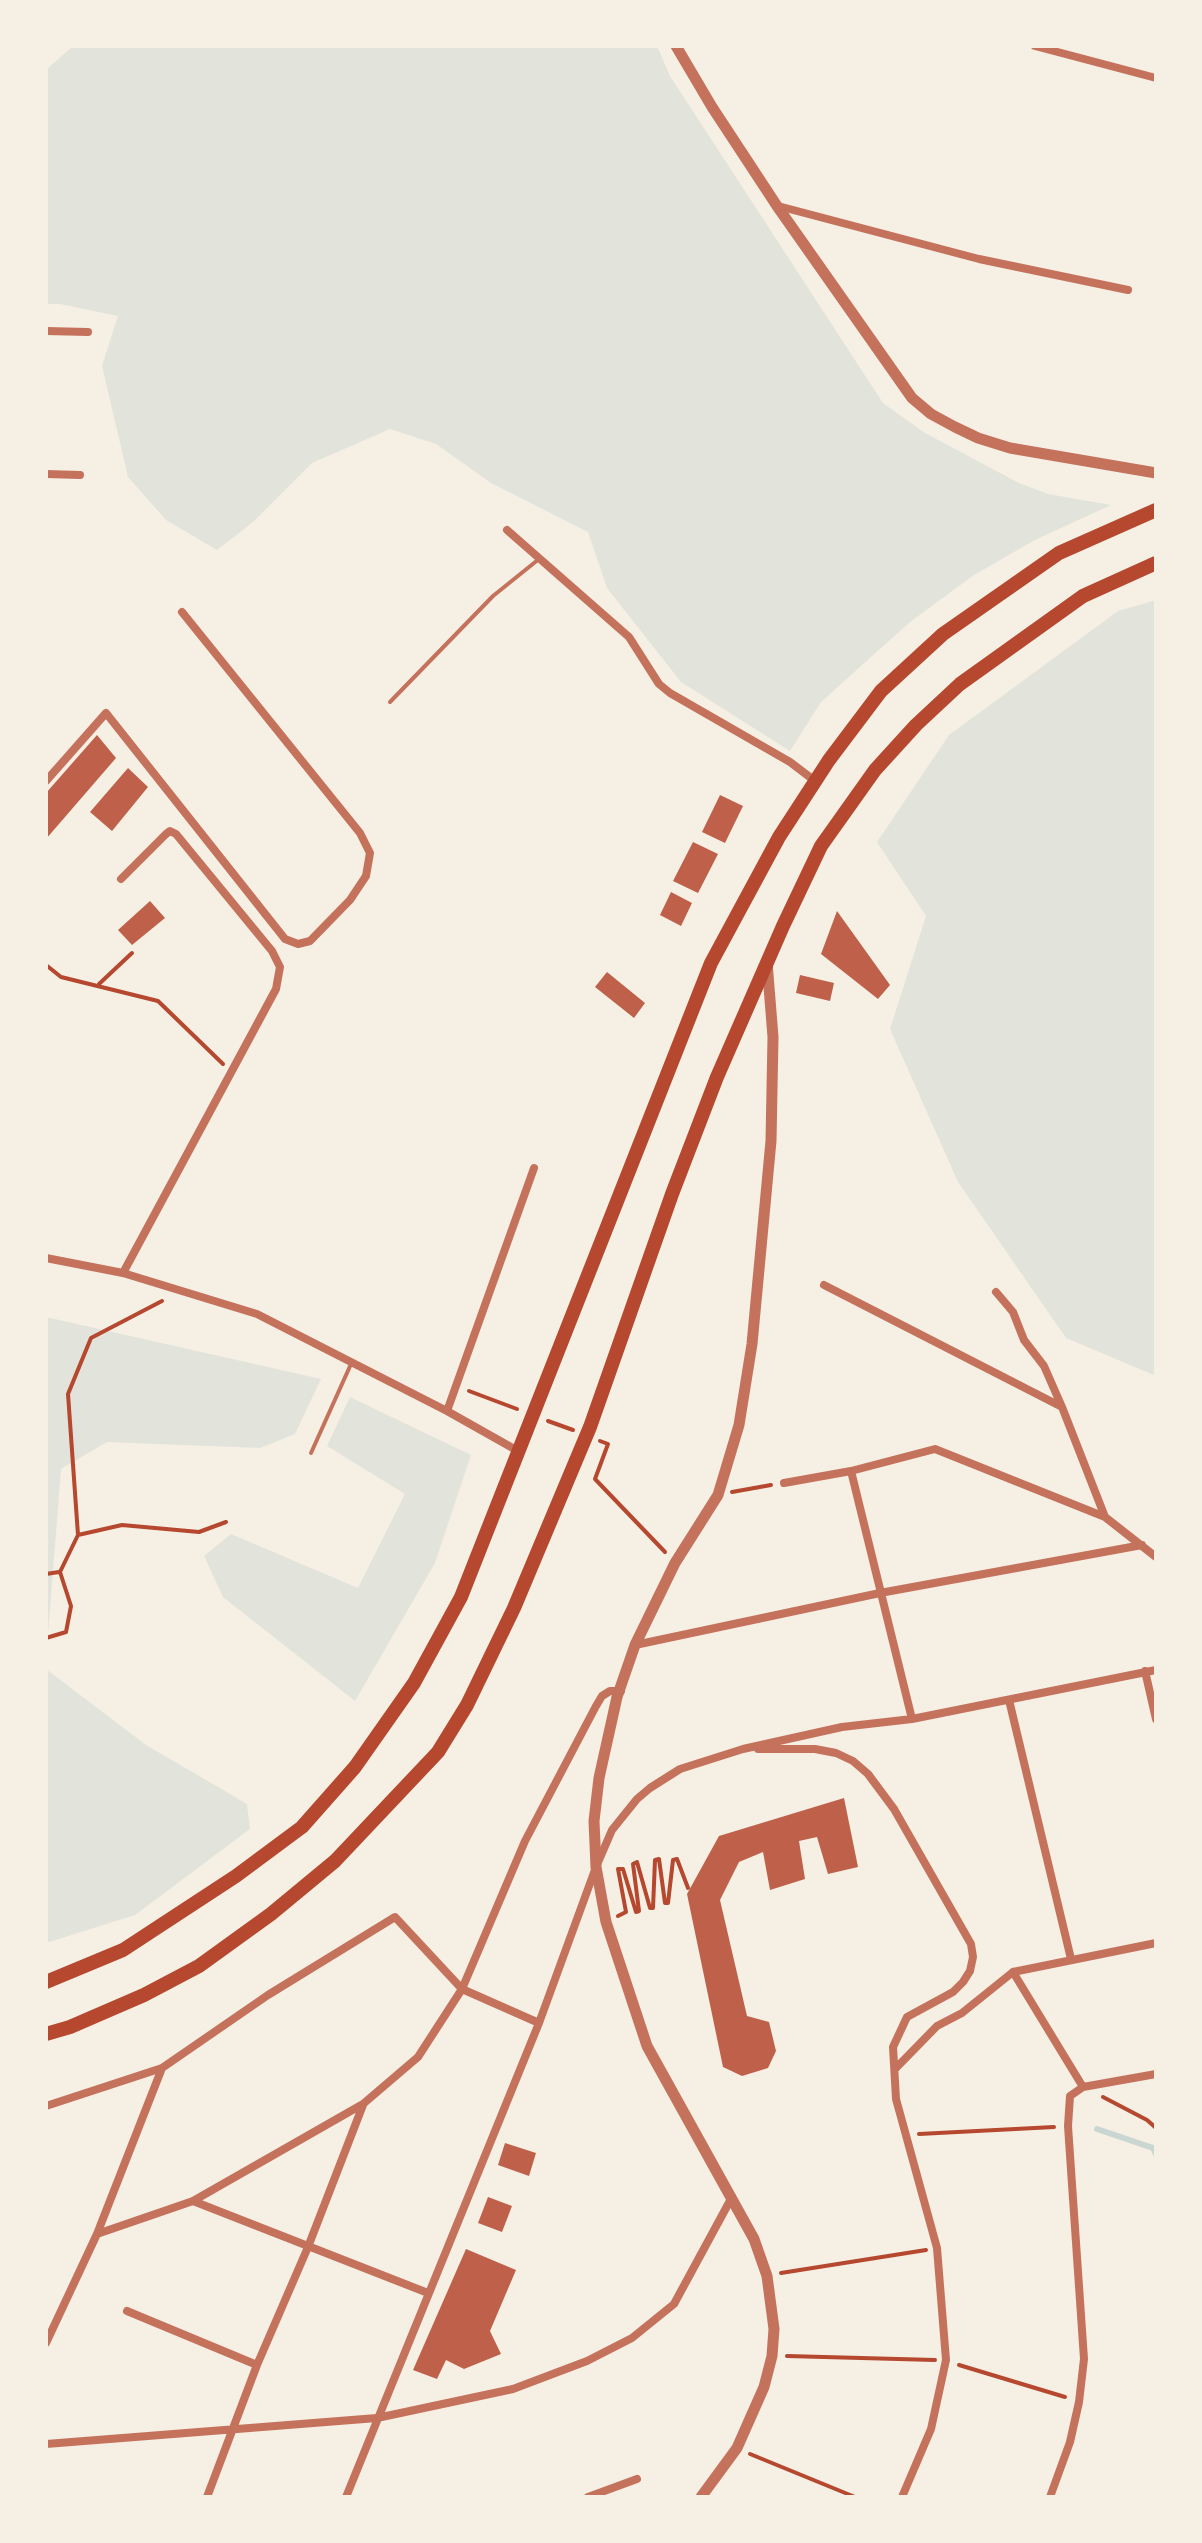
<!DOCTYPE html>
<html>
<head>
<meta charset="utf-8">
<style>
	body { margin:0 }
	#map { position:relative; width:1202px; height:2543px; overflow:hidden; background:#f6efe4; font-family:"Fira Sans Condensed",sans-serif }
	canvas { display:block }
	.frame { position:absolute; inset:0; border:48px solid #f6efe4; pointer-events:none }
</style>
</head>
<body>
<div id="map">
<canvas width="1202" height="2543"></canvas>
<div class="frame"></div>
</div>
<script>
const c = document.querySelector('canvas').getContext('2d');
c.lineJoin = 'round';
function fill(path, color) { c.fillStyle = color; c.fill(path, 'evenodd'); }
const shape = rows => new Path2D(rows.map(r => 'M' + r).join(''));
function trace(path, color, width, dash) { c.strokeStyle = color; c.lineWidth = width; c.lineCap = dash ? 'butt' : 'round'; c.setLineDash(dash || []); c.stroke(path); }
fill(shape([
	[73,46,657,46,670,76,883,403,925,433,1019,483,1048,494,1111,505,1035,540,974,575,910,622,821,702,790,751,681,682,607,588,588,532,491,483,436,444,390,429,312,463,253,522,217,550,166,520,128,477,102,366,118,316,60,304,46,304,46,70],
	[1156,600,1156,1376,1066,1338,958,1182,890,1029,926,916,877,842,949,735,1118,611],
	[46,1317,321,1379,295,1434,260,1448,107,1442,61,1469,46,1660],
	[350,1397,471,1455,435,1563,355,1701,223,1597,204,1556,231,1534,358,1588,405,1494,327,1446],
	[46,1669,146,1745,247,1804,250,1829,135,1915,46,1943]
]), '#e2e4dc');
trace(shape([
	[1097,2129,1153,2148,1156,2154]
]), '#c9d6d2', 6);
fill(shape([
	[97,735,116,758,46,839,46,793],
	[128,768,148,787,112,831,90,812],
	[720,795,743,806,725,843,702,832],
	[693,842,718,854,698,893,673,881],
	[671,892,692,903,681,926,660,915],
	[150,901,165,918,132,945,118,930],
	[837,911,890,985,878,999,821,954],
	[607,972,645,1003,634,1018,595,987],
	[800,975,834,983,830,1001,796,993],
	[844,1798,858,1867,828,1874,817,1837,799,1841,805,1879,770,1890,763,1852,739,1862,720,1900,747,2016,769,2022,776,2051,768,2068,742,2076,723,2067,687,1894,719,1836],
	[505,2143,536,2153,529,2176,498,2165],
	[488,2197,512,2206,502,2232,478,2223],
	[466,2249,516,2270,490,2331,501,2354,464,2369,446,2360,437,2379,413,2370]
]), '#bf614a');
trace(shape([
	[46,965,61,977,158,1001,223,1064],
	[99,984,132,953],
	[469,1391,517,1409],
	[548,1421,573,1430],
	[600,1441,608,1444,595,1479,665,1552],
	[732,1492,771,1485],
	[78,1535,122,1525,199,1532,226,1522],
	[46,1574,59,1572],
	[46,1638,66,1632,71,1606,60,1572,78,1535,68,1394,91,1338,162,1301],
	[618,1916,626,1912,618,1869,623,1869,636,1912,639,1911,633,1864,637,1862,650,1908,653,1908,655,1860,659,1859,665,1903,668,1903,673,1860,677,1859,688,1888],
	[1103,2097,1147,2120,1156,2128],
	[919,2134,1054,2127],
	[781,2273,926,2250],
	[787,2356,935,2360],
	[959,2365,1065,2397],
	[750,2454,855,2497]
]), '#b5482f', 4);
trace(shape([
	[390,702,493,596,539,559],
	[311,1453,351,1364]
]), '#c5725c', 4);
trace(shape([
	[1035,46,1156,78],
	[778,206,979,259,1128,290],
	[46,331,88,332],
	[46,474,80,475],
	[507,530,629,637,659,684,670,693,790,762,815,781],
	[46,781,106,713,285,939,298,944,310,941,350,900,366,876,370,853,360,833,182,612],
	[121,879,166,834,170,831,176,834,272,951,280,967,276,989,123,1273],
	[46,1258,123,1273,257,1314,447,1411,518,1451],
	[824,1285,1062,1407,1105,1517,1156,1557],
	[996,1292,1013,1312,1024,1340,1044,1366,1062,1407],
	[447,1411,534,1168],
	[851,1471,912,1719],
	[784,1483,851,1471,935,1449,1105,1517],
	[635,1645,880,1593,1142,1545],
	[1145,1671,1156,1719],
	[1009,1700,1071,1959],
	[758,1749,815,1749,836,1753,853,1761,868,1774,894,1809,971,1944,973,1957,970,1971,963,1982,953,1992,907,2017,893,2047,896,2099,937,2248,946,2360,931,2429,902,2497],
	[1013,1972,1083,2087],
	[895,2069,937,2026,962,2013,1013,1972,1156,1943],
	[46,2106,162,2068,268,1995,395,1917,462,1989,539,2023],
	[193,2201,428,2293],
	[97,2234,193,2201,363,2104,418,2057,462,1989,525,1841,596,1706,602,1696,610,1691,621,1691],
	[127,2311,257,2365],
	[46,2343,97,2234,162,2068],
	[46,2444,377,2418,513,2389,587,2361,632,2338,674,2304,732,2197],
	[207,2497,257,2365,308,2247,363,2105],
	[346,2497,539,2023,596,1867,612,1830,637,1799,650,1788,680,1769,743,1749,842,1727,912,1719,1156,1670],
	[588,2497,637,2479],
	[1050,2497,1070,2442,1079,2402,1084,2359,1068,2126,1070,2096,1083,2087,1156,2074]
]), '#c5725c', 8);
trace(shape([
	[676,46,712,107,777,206,912,398,931,414,955,427,978,438,1010,448,1156,473],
	[701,2497,737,2448,764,2387,772,2356,774,2329,767,2276,754,2239,647,2046,606,1922,596,1867,594,1821,599,1778,617,1697,635,1645,675,1563,718,1495,739,1425,752,1344,771,1141,773,1037,767,962]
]), '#c5725c', 11);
trace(shape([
	[46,1982,123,1950,236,1876,302,1827,355,1767,414,1683,461,1597,711,963,779,837,829,760,881,691,943,634,1059,553,1156,510],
	[46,2034,70,2027,144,1995,199,1966,271,1914,335,1861,438,1752,467,1705,514,1608,590,1427,672,1194,717,1077,783,926,821,846,875,770,916,725,960,684,1083,596,1156,563]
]), '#b5482f', 14);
</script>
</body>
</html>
